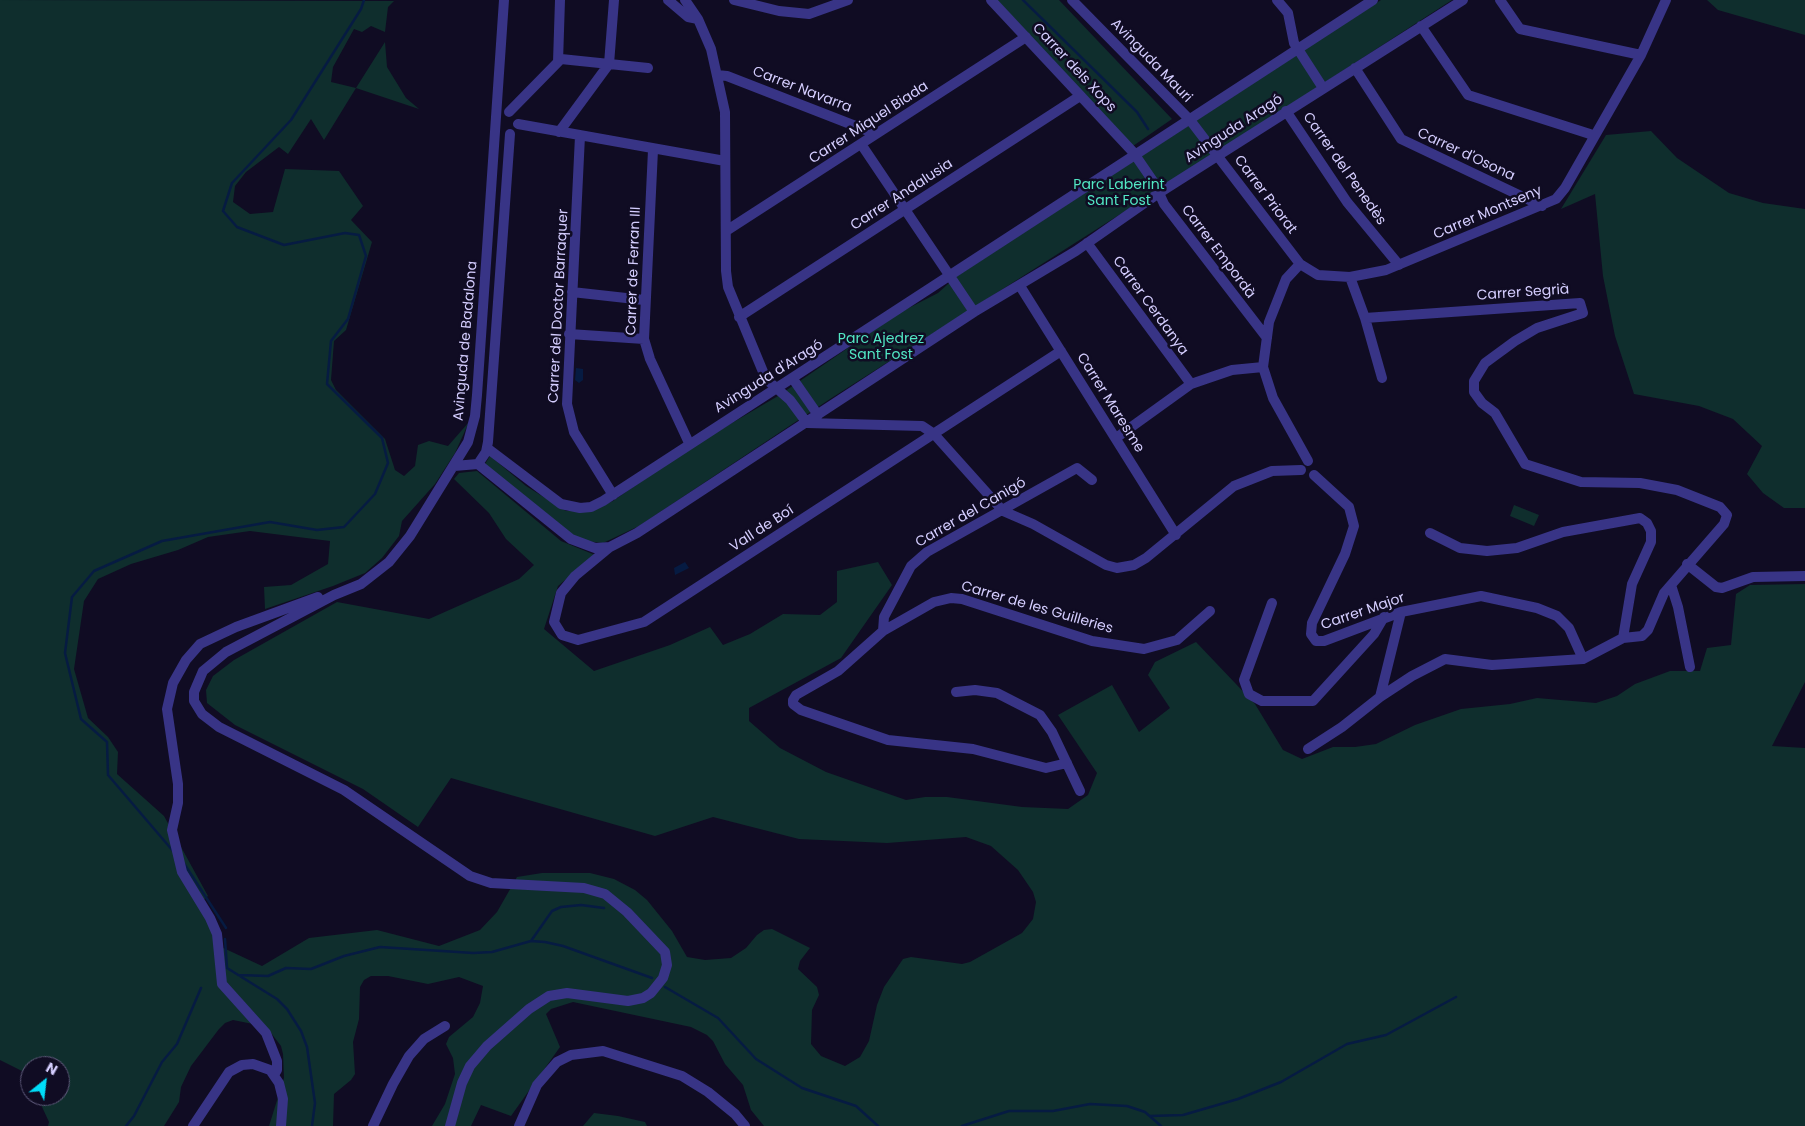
<!DOCTYPE html>
<html>
<head>
<meta charset="utf-8">
<style>
	body { margin:0 }
	#map { position:relative; width:1805px; height:1126px; overflow:hidden; background:#100c23; font-family:Poppins,sans-serif }
	canvas { display:block }
	.north { position:absolute; left:20px; top:1056px; width:50px; height:50px; box-sizing:border-box; background:#100c23; border:1px solid #5f5a7b; border-radius:50%; rotate:29deg; font-size:14px; font-weight:700; line-height:20px; text-align:center; color:#d5ceff }
	.north::after { content:''; display:block; margin:auto; width:18px; height:22px; background:#00ddf9; clip-path:polygon(50% 0,100% 100%,50% 72%,0 100%) }
</style>
</head>
<body>
<div id="map">
<canvas width="1805" height="1126"></canvas>
<div class="north">N</div>
</div>
<script>
const c = document.querySelector('canvas').getContext('2d');
c.lineJoin = 'round';
function fill(path, color) { c.fillStyle = color; c.fill(path, 'evenodd'); }
const shape = rows => new Path2D(rows.map(r => 'M' + r).join(''));
function trace(path, color, width, dash) { c.strokeStyle = color; c.lineWidth = width; c.lineCap = dash ? 'butt' : 'round'; c.setLineDash(dash || []); c.stroke(path); }
function drawText(font, color, halo, rows, align = 'center') {
  c.font = font + ' Poppins,sans-serif'; c.lineWidth = 5; c.setLineDash([]); c.textBaseline = 'middle'; c.strokeStyle = halo; c.fillStyle = color; for (const [text, x, y, turn = 0] of rows) {
    c.save(); c.translate(x, y); c.rotate((+turn || 0) * Math.PI / 180); c.textAlign = isNaN(turn) ? turn : align; if (halo) c.strokeText(text, 0, 0); c.fillText(text, 0, 0); c.restore();
  }
}
fill(shape([
	[0,0,394,1,388,7,385,32,371,26,362,32,354,29,333,67,331,82,356,88,385,42,387,67,406,98,419,109,356,88,324,140,311,119,288,154,279,147,246,172,235,186,233,202,250,214,273,212,285,169,339,171,363,206,351,220,372,242,346,330,334,341,331,380,336,390,385,439,395,470,404,476,415,466,418,445,429,441,448,446,469,422,455,453,435,484,402,521,399,536,382,558,365,573,333,586,265,609,264,587,291,585,328,564,330,541,250,531,208,537,178,550,131,564,98,579,84,601,74,669,88,718,108,737,118,752,117,774,164,816,208,896,201,902,217,945,262,966,309,938,377,930,439,946,480,930,497,912,517,877,542,873,590,873,614,879,635,890,647,900,672,931,687,957,705,960,731,958,746,948,757,935,764,930,772,929,810,948,800,961,798,969,817,987,819,995,812,1010,811,1044,821,1056,845,1066,860,1057,869,1041,877,1005,884,987,903,959,911,957,962,964,970,962,1022,933,1033,919,1036,902,1033,892,1018,870,991,846,966,837,887,843,799,839,713,817,655,836,451,778,418,827,363,789,235,725,207,703,206,690,213,676,234,660,337,602,429,619,519,579,534,565,506,539,489,513,454,479,459,473,477,471,561,541,595,555,558,586,544,629,594,671,670,645,710,627,723,645,750,634,783,614,820,615,837,602,837,571,878,562,892,585,841,658,749,708,749,721,780,748,826,772,906,800,925,797,947,797,1022,807,1068,809,1088,795,1097,773,1058,715,1112,685,1139,732,1170,708,1148,675,1155,662,1196,642,1255,704,1283,750,1302,759,1333,747,1355,747,1376,744,1415,725,1461,709,1510,704,1537,698,1596,703,1617,696,1635,684,1670,671,1700,671,1707,648,1731,645,1736,594,1750,585,1805,584,1805,682,1772,746,1805,748,1805,1126,764,1126,751,1110,743,1085,725,1064,713,1041,707,1035,691,1027,573,1002,551,1009,546,1014,560,1047,511,1116,481,1105,471,1126,432,1126,445,1104,455,1074,453,1058,446,1044,449,1037,473,1017,480,1003,483,986,459,977,428,984,388,976,371,976,364,980,360,987,359,1019,353,1042,355,1074,351,1080,334,1094,333,1126,269,1126,284,1078,283,1054,281,1046,271,1033,253,1024,233,1020,225,1023,219,1029,191,1066,181,1087,179,1102,164,1126,48,1126,49,1122,37,1096,60,1096,60,1066,30,1066,30,1081,26,1073,0,1060],
	[997,0,1059,0,1172,119,1133,146],
	[1381,0,1452,0,1177,178,830,399,639,526,603,543,585,541,570,535,485,464,490,456,526,486,566,511,591,511,613,501,691,447,778,396,899,313,938,293,957,276],
	[1707,0,1805,0,1805,35,1718,10],
	[1651,131,1677,158,1729,193,1763,203,1805,209,1805,508,1784,508,1763,493,1747,474,1762,446,1733,419,1699,406,1634,394,1615,336,1603,276,1595,194,1561,209,1606,135],
	[1514,505,1539,515,1534,526,1510,516],
	[594,1113,618,1116,645,1122,647,1126,583,1126]
]), '#0f2e2d');
fill(shape([
	[576,368,583,369,583,380,579,383,575,380],
	[685,562,689,568,675,575,674,568]
]), '#061b42');
trace(shape([
	[1023,0,1137,112,1148,129],
	[173,851,108,775,107,742,81,719,65,653,72,597,94,571,162,541,270,522,317,530,344,527,375,494,388,463,382,438,327,384,331,341,348,319,366,256,359,235,345,233,284,245,237,227,223,211,232,183,291,120,361,9,364,0],
	[183,862,226,928],
	[225,939,227,968,277,999,287,1009,301,1031,307,1047,315,1103,312,1126],
	[531,941,552,911,561,907,581,905,604,908],
	[238,975,268,976,286,968,311,969,344,956,380,947,473,953,492,952,531,941,545,942,563,946,652,978],
	[665,987,718,1018,756,1059,802,1088,856,1106,878,1126],
	[1150,1116,1183,1115,1238,1099,1281,1082,1347,1044,1386,1035,1456,997],
	[126,1126,134,1116,162,1062,177,1044,201,988],
	[962,1126,1009,1111,1053,1111,1090,1104,1127,1106,1145,1112,1161,1126]
]), '#061b42', 2.5);
trace(shape([
	[668,0,688,17,698,19],
	[685,0,698,19,711,49,725,112,726,271,728,287,766,379,790,400,807,423],
	[734,0,779,11,809,14,848,0],
	[991,0,1133,152,1155,184,1164,204,1267,338],
	[1072,0,1190,120,1300,264,1318,275,1350,277,1386,270,1556,199,1565,188,1641,55,1666,0],
	[1277,0,1288,13,1294,43,1323,88],
	[1500,0,1520,29,1641,55],
	[1421,26,1468,95,1593,135],
	[558,62,560,0],
	[1355,68,1401,139,1542,206],
	[717,75,727,76,876,134],
	[1286,111,1347,202,1399,265],
	[509,112,561,59,648,68],
	[518,124,725,161],
	[559,132,609,64,614,0],
	[580,136,567,404,574,432,613,495],
	[861,144,974,312],
	[653,150,644,339,650,359,689,443],
	[726,231,1026,37],
	[1087,243,1191,384],
	[1300,264,1286,279,1269,322,1263,367,1273,398,1308,461],
	[1350,277,1365,318,1382,378],
	[1020,286,1176,535],
	[572,292,644,300],
	[739,317,1080,96],
	[1365,318,1580,303,1583,313,1537,328,1515,341,1485,363,1474,381,1474,392,1482,403,1495,413,1525,464,1581,482,1640,483,1677,490,1720,507,1727,515,1724,524,1664,593,1648,630,1642,636,1623,638,1583,659,1492,665,1445,659,1412,676,1380,697],
	[569,334,644,339],
	[793,379,818,415],
	[807,423,922,426,934,434,1003,511,1033,524,1106,565,1117,568,1134,565,1146,558,1234,486,1272,471,1301,470],
	[1116,438,1191,384,1232,370,1263,367],
	[487,448,561,504,580,508,591,507,603,501,1373,0],
	[478,464,486,452,488,442,510,134],
	[454,466,478,464,571,539,595,548,610,547,637,533,974,312,1076,251,1159,193,1463,0],
	[1314,475,1349,507,1354,526,1345,554,1312,623,1311,634,1316,641,1324,641,1401,612,1481,596,1537,608,1557,616,1569,628,1583,659],
	[1430,533,1460,548,1487,551,1517,548,1563,532,1640,518,1647,523,1651,531,1651,542,1632,584,1623,638],
	[610,547,575,576,561,593,554,622,562,635,578,640,644,622,1061,351],
	[1687,564,1716,587,1722,588,1753,577,1805,576],
	[1671,585,1678,607,1690,667],
	[1272,603,1244,680,1249,694,1262,701,1313,701,1374,634,1384,617],
	[883,631,934,602,951,598,962,599,1092,641,1144,649,1177,640,1210,611],
	[956,692,975,690,997,693,1040,715,1052,732,1080,791],
	[1308,749,1342,727,1380,697,1401,612],
	[1067,763,1046,768,973,749,888,740,801,710,793,704,793,700,796,695,838,671,883,631,884,617,911,566,927,552,1077,468,1092,480],
	[274,1075,277,1070,277,1061,266,1033,222,984,217,934,210,918,182,872,172,830,178,803,178,784,167,709,173,683,186,660,200,644,236,627,318,597],
	[193,1126,229,1072,242,1065,253,1064,270,1070,279,1083,283,1099,281,1126],
	[373,1126,393,1084,409,1056,424,1039,445,1026],
	[450,1126,462,1083,470,1066,487,1046,529,1009,549,996,567,993,628,1001,643,998,651,993,663,978,667,965,665,952,627,912,605,894,584,888,491,883,470,876,344,790,219,727,202,714,194,701,194,692,203,671,226,652,334,595,361,584,389,562,410,536,468,442,475,416,477,395,504,0],
	[519,1126,537,1085,557,1062,571,1055,603,1051,682,1076,708,1092,735,1114,745,1126]
]), '#383486', 10);
drawText('14px', '#d5ceff', '#100c23', [
	["Avinguda Mauri",1151,61,46],
	["Carrer dels Xops",1074,68,47],
	["Carrer Navarra",802,90,21],
	["Carrer Miquel Biada",869,123,-33],
	["Avinguda Aragó",1234,129,-33],
	["Carrer d'Osona",1466,155,25],
	["Carrer del Penedès",1344,169,55],
	["Carrer Andalusia",902,195,-33],
	["Carrer Priorat",1265,195,53],
	["Carrer Montseny",1488,213,-23],
	["Carrer Empordà",1218,252,53],
	["Carrer de Ferran III",634,271,-88],
	["Carrer Segrià",1523,293,-4],
	["Carrer del Doctor Barraquer",559,306,-87],
	["Carrer Cerdanya",1150,306,54],
	["Avinguda de Badalona",466,341,-85],
	["Avinguda d'Aragó",769,377,-32],
	["Carrer Maresme",1110,403,58],
	["Carrer del Canigó",971,513,-30],
	["Vall de Boí",762,529,-33],
	["Carrer de les Guilleries",1037,608,16],
	["Carrer Major",1363,612,-19]
]);
drawText('14px', '#52e7c4', '#100c23', [
	["Parc Laberint",1119,185],
	["Sant Fost",1119,201],
	["Parc Ajedrez",881,339],
	["Sant Fost",881,355]
]);
</script>
</body>
</html>
